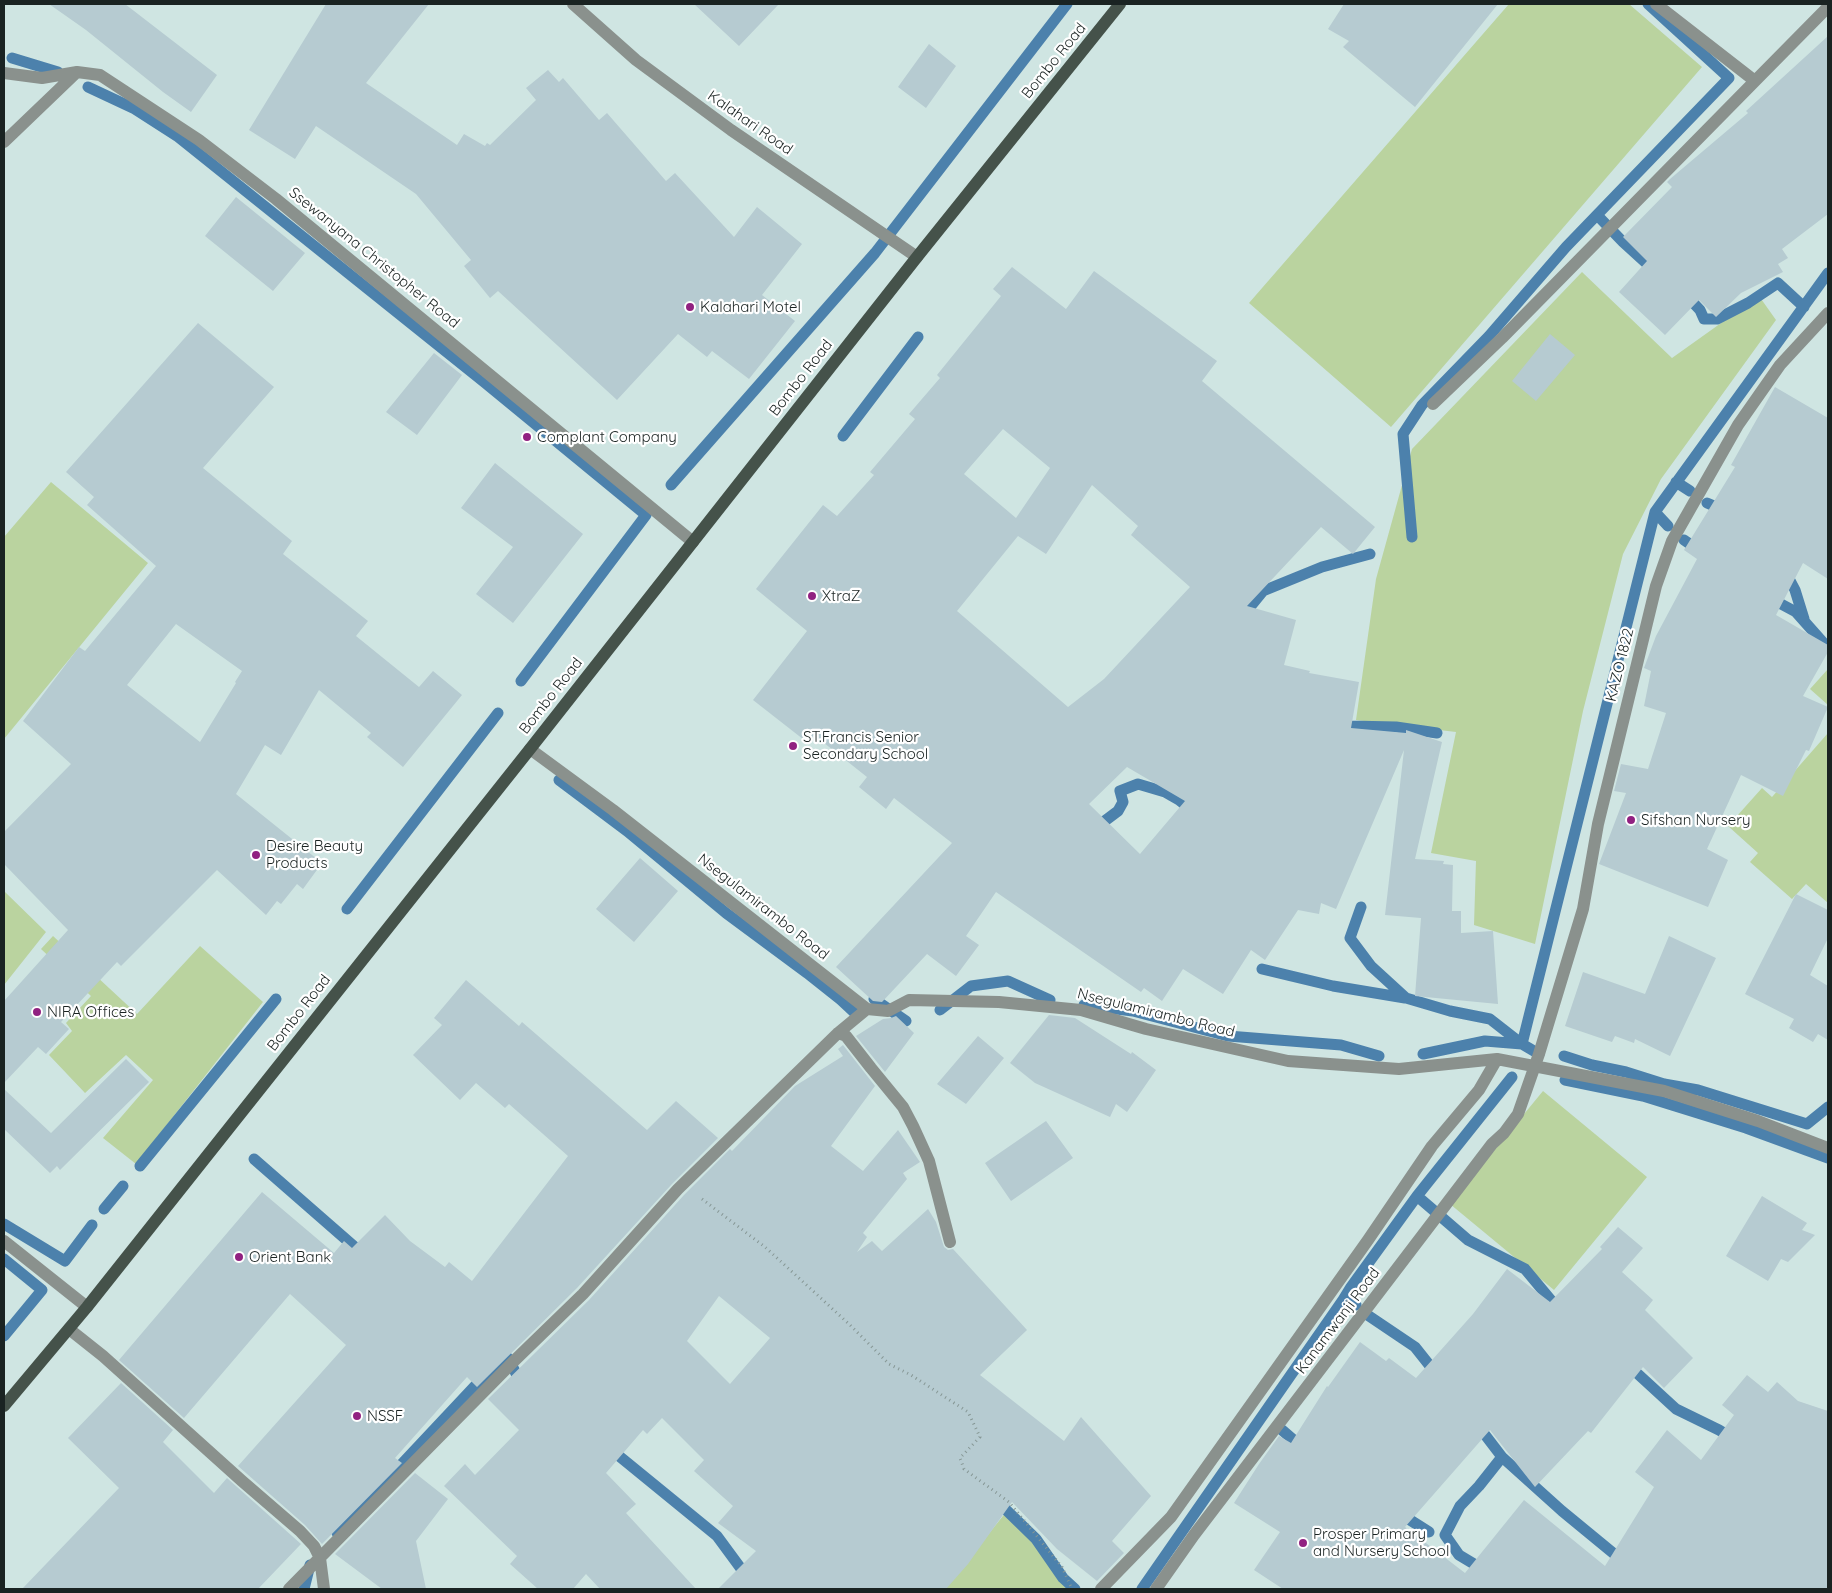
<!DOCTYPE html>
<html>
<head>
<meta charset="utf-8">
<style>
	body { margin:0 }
	#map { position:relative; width:1832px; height:1593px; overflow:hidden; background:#cfe5e2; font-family:Quicksand,sans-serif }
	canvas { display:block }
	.frame { position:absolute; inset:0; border:5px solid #1a2322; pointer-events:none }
</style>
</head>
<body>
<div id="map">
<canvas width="1832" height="1593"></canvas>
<div class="frame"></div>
</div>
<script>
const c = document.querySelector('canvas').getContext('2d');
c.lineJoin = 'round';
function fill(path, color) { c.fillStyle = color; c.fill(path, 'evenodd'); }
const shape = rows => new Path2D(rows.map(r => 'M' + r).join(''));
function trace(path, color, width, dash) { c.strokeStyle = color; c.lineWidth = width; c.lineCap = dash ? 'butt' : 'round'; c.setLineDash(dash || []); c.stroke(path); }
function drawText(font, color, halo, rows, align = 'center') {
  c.font = font + ' Quicksand,sans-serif'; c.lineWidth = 4.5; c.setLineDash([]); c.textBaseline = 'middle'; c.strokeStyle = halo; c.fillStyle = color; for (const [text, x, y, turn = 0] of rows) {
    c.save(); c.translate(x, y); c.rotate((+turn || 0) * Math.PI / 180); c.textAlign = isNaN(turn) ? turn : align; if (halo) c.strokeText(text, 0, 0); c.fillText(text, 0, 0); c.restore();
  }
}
fill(shape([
	[1509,4,1629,4,1702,67,1391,427,1249,303],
	[1582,272,1672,358,1759,296,1776,320,1661,479,1623,554,1583,711,1535,944,1474,925,1476,861,1431,853,1456,732,1356,720,1376,579,1412,449],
	[51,482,148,563,4,739,4,537],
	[1828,669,1828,705,1810,689],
	[1828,733,1828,903,1806,884,1792,899,1750,862,1758,853,1728,826,1762,788,1772,797],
	[4,891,46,932,4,985],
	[53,936,137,1014,200,946,263,1002,136,1164,103,1138,153,1080,126,1055,85,1093,49,1055,72,1031,66,1023,91,996,41,949],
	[1543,1091,1647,1177,1554,1290,1450,1204],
	[1007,1511,1074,1589,944,1589]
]), '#bad39f');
trace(shape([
	[12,58,58,72],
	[88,87,135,109,177,136,484,382,646,515,521,681],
	[1597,215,1623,242,1657,273],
	[1684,293,1700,310,1704,319,1717,319,1748,303,1778,283,1804,307],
	[843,436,918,337],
	[1676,482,1690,491],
	[671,485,875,253,1067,4],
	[1707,503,1726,511],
	[1655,512,1668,526],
	[1412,537,1403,434,1422,405,1489,336,1566,247,1729,78,1648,4],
	[1684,540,1700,551],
	[1785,571,1795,590,1804,619],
	[1768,597,1796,612,1828,648],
	[1241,618,1263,591,1322,567,1370,554],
	[1337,723,1349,726,1396,727,1437,733],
	[559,780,627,831,726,913,807,973,841,1000,856,1014],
	[1094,822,1098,826,1118,811,1123,802,1120,791,1138,784,1165,792,1179,800,1194,812],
	[1361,907,1350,938,1371,966,1406,998,1450,1011,1490,1019,1522,1044,1539,1054],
	[347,909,498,713],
	[1262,969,1333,986,1405,998],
	[874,999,906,1021],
	[1084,1005,1133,1011,1228,1036,1341,1045,1379,1056],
	[940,1010,971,986,1008,981,1050,1000],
	[1522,1044,1655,512,1828,273],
	[1423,1054,1485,1041,1522,1044],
	[1564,1056,1592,1065,1626,1072,1664,1084,1698,1090,1807,1124,1828,1107],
	[1565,1080,1643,1096,1746,1128,1828,1158],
	[254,1159,365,1256],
	[140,1166,276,999],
	[1417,1196,1468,1240,1525,1269,1560,1311],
	[104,1209,123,1186],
	[4,1224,65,1261,92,1225],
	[4,1259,42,1290,4,1336],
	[1343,1300,1356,1305],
	[1366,1314,1415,1347,1438,1376],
	[1627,1364,1676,1409,1719,1430,1734,1439],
	[1476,1423,1502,1457,1562,1511,1624,1562],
	[1282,1430,1304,1449],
	[608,1447,717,1536,756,1589],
	[995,1499,1036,1539,1063,1578,1075,1589],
	[1399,1513,1429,1532],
	[337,1533,489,1371,508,1358,522,1385],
	[1474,1564,1459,1555,1445,1535,1460,1506,1479,1486,1502,1457],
	[304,1589,310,1565],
	[1142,1589,1343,1300,1351,1287,1417,1196,1512,1077]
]), '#4c81ac', 11);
fill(shape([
	[49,4,125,4,217,75,191,112,163,92,86,30],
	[326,4,429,4,366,83,457,145,464,134,485,146,487,143,490,145,536,100,526,88,548,70,559,82,563,78,599,120,607,113,666,181,675,173,734,237,757,207,802,244,762,295,795,321,749,379,712,351,707,357,678,334,617,400,498,291,490,298,464,266,471,260,416,194,316,126,295,159,249,130],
	[694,4,779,4,739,46],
	[1344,4,1498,4,1415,107,1343,47,1349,41,1328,29],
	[1828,36,1828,214,1782,249,1788,258,1778,264,1783,272,1741,293,1716,317,1699,300,1665,335,1619,292,1647,261,1623,237,1672,187,1667,182,1670,179,1748,113,1746,111],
	[929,44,956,66,926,108,898,87],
	[236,197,305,253,273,291,205,236],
	[1012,267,1066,309,1094,271,1217,361,1202,381,1375,527,1353,554,1321,527,1247,606,1296,620,1284,665,1310,671,1309,673,1359,682,1351,728,1406,733,1406,730,1442,742,1415,859,1444,861,1443,864,1453,865,1452,911,1461,911,1461,933,1493,931,1498,1004,1415,996,1421,918,1385,915,1404,750,1336,909,1321,903,1319,914,1298,910,1265,960,1251,950,1223,994,1183,969,1162,1001,1144,988,1141,992,996,892,966,936,979,945,956,976,927,954,882,1002,873,1001,836,967,952,843,894,798,886,809,859,787,867,777,814,735,808,743,753,700,807,631,756,589,823,505,837,516,874,475,870,472,915,419,909,414,940,378,937,375,1001,296,993,289],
	[1003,429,1050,468,1016,518,964,474],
	[1092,485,1138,526,1131,535,1190,587,1104,679,1068,707,957,611,1018,536,1046,554],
	[1127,767,1185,801,1140,854,1089,804],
	[198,323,274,387,203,468,292,541,283,554,368,621,356,636,419,687,433,671,462,695,403,767,367,737,371,733,319,690,281,755,265,745,236,794,322,863,303,889,297,884,281,904,277,901,266,915,217,870,121,966,117,962,61,1022,69,1029,46,1054,38,1047,4,1083,4,1001,68,930,4,864,4,832,71,764,23,721,79,647,85,651,156,566,87,505,94,497,66,472],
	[176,624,242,671,235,682,236,683,200,742,127,685],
	[1550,334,1575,355,1536,401,1512,381],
	[434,353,462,375,417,435,386,412],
	[1775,387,1828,418,1828,579,1803,563,1776,615,1828,645,1828,652,1803,696,1828,707,1809,751,1806,750,1783,796,1741,775,1707,849,1728,860,1708,907,1599,864,1626,793,1614,791,1621,764,1648,769,1666,713,1644,706,1651,671,1644,668,1656,636,1697,559,1684,550,1735,467,1731,465],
	[495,463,583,534,513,623,476,594,513,547,461,508],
	[640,858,678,891,634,942,596,909],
	[1796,894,1828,910,1828,938,1810,975,1828,986,1828,1040,1818,1034,1813,1042,1789,1028,1794,1019,1745,994],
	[1669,936,1716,958,1670,1056,1635,1039,1634,1043,1615,1036,1612,1042,1565,1026,1583,972,1645,994],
	[466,980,519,1026,522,1022,647,1130,676,1101,718,1138,672,1184,577,1288,477,1387,467,1377,395,1458,402,1463,322,1544,305,1525,238,1466,346,1345,290,1294,184,1418,119,1360,262,1192,334,1253,344,1241,352,1248,385,1215,410,1241,445,1267,449,1262,472,1281,568,1156,509,1104,505,1108,476,1083,460,1100,413,1055,442,1025,434,1018],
	[1049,1015,1075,1018,1131,1054,1132,1052,1156,1070,1127,1112,1116,1104,1110,1117,1035,1083,1010,1063],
	[896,1016,914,1033,885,1072,856,1036,883,1019,891,1018],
	[978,1036,1004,1058,966,1104,937,1084],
	[843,1045,875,1086,831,1146,863,1171,898,1130,920,1162,903,1173,907,1179,863,1233,867,1237,857,1252,872,1241,882,1251,928,1209,936,1222,944,1247,948,1250,953,1249,1027,1330,980,1375,1064,1441,1081,1417,1151,1496,1112,1541,1124,1553,1097,1581,1057,1549,1012,1502,968,1564,946,1589,718,1589,756,1551,718,1523,733,1506,694,1471,704,1460,662,1418,647,1434,643,1430,606,1473,636,1504,626,1513,696,1589,600,1589,586,1574,573,1589,538,1589,510,1564,517,1556,444,1486,465,1464,475,1475,519,1430,488,1399,589,1300,684,1195,730,1149,732,1151,795,1086,843,1056,838,1049],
	[719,1296,770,1338,730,1384,687,1341],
	[126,1059,149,1082,60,1170,57,1166,50,1173,4,1129,4,1089,51,1133],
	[1046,1121,1073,1158,1011,1201,985,1163],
	[1762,1196,1807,1223,1802,1230,1815,1235,1788,1262,1781,1259,1768,1281,1726,1256],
	[1618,1227,1643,1248,1622,1272,1653,1300,1645,1310,1693,1358,1664,1388,1643,1367,1591,1433,1588,1431,1535,1487,1490,1430,1405,1527,1465,1573,1524,1500,1605,1566,1654,1487,1635,1472,1667,1430,1701,1460,1734,1415,1722,1405,1747,1375,1768,1392,1777,1382,1798,1401,1828,1411,1828,1589,1283,1589,1254,1570,1280,1532,1234,1503,1259,1464,1279,1436,1291,1443,1327,1386,1328,1387,1360,1342,1386,1361,1389,1358,1416,1378,1473,1314,1507,1269,1550,1302,1602,1249,1600,1247],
	[121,1383,173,1430,163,1442,214,1493,227,1478,301,1544,258,1589,22,1589,119,1488,68,1438],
	[415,1473,448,1499,416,1541,426,1589,382,1589,335,1554]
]), '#b6cbd1');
trace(shape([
	[702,1199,765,1247,849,1324,889,1364,911,1375,968,1412,980,1437,960,1458,964,1469,1009,1502,1062,1567,1072,1589]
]), '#869795', 3, [1, 4]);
trace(shape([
	[573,4,636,60,731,130,917,257],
	[1656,4,1755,81,1828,7],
	[4,73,42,78,77,72,100,75,199,140,276,199,693,542],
	[4,142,77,72],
	[1433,404,1502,338,1755,81],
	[530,749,613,810,867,1009,888,1011,909,1000,999,1002,1081,1010,1146,1029,1288,1061,1399,1069,1497,1059,1664,1091,1758,1121,1828,1148],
	[838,1033,846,1036,871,1068,903,1107,913,1126,929,1161,950,1242],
	[4,1241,87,1307],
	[69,1329,103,1356,242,1481,300,1531,314,1546,320,1558,324,1589],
	[289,1589,513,1362,583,1294,678,1189,838,1033,867,1009],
	[1101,1589,1171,1517,1368,1240,1432,1146,1479,1090,1497,1059],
	[1156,1589,1194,1535,1492,1144,1504,1133,1518,1114,1539,1054,1583,909,1598,824,1619,738,1656,586,1672,541,1738,425,1780,365,1828,313]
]), '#8a918d', 12);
trace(shape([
	[4,1406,87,1307,530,749,917,257,1120,4]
]), '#45524a', 12);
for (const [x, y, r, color] of [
	[690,307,5,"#912181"],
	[527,437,5,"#912181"],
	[812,596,5,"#912181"],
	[793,746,5,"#912181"],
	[1631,820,5,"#912181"],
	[256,855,5,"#912181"],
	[37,1012,5,"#912181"],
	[239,1257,5,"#912181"],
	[357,1416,5,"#912181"],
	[1303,1543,5,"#912181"]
]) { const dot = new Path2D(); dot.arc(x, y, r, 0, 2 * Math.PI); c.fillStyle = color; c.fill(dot); trace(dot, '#fff', 2); }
drawText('15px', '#1a2322', '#fff', [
	["Bombo Road",1054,61,-51],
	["Kalahari Road",750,123,35],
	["Ssewanyana Christopher Road",374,258,39],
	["Bombo Road",801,378,-52],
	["KAZO 1822",1620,665,-76],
	["Bombo Road",551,696,-52],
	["Nsegulamirambo Road",763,907,38],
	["Bombo Road",299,1013,-52],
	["Nsegulamirambo Road",1156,1013,14],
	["Kanamwanji Road",1338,1321,-53]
]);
drawText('15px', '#1a2322', '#fff', [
	["Kalahari Motel",700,307],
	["Complant Company",537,437],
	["XtraZ",822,596],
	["ST.Francis Senior",803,737],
	["Secondary School",803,754],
	["Sifshan Nursery",1641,820],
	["Desire Beauty",266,846],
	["Products",266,863],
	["NIRA Offices",47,1012],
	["Orient Bank",249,1257],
	["NSSF",367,1416],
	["Prosper Primary",1313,1534],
	["and Nursery School",1313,1551]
], 'left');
</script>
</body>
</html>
